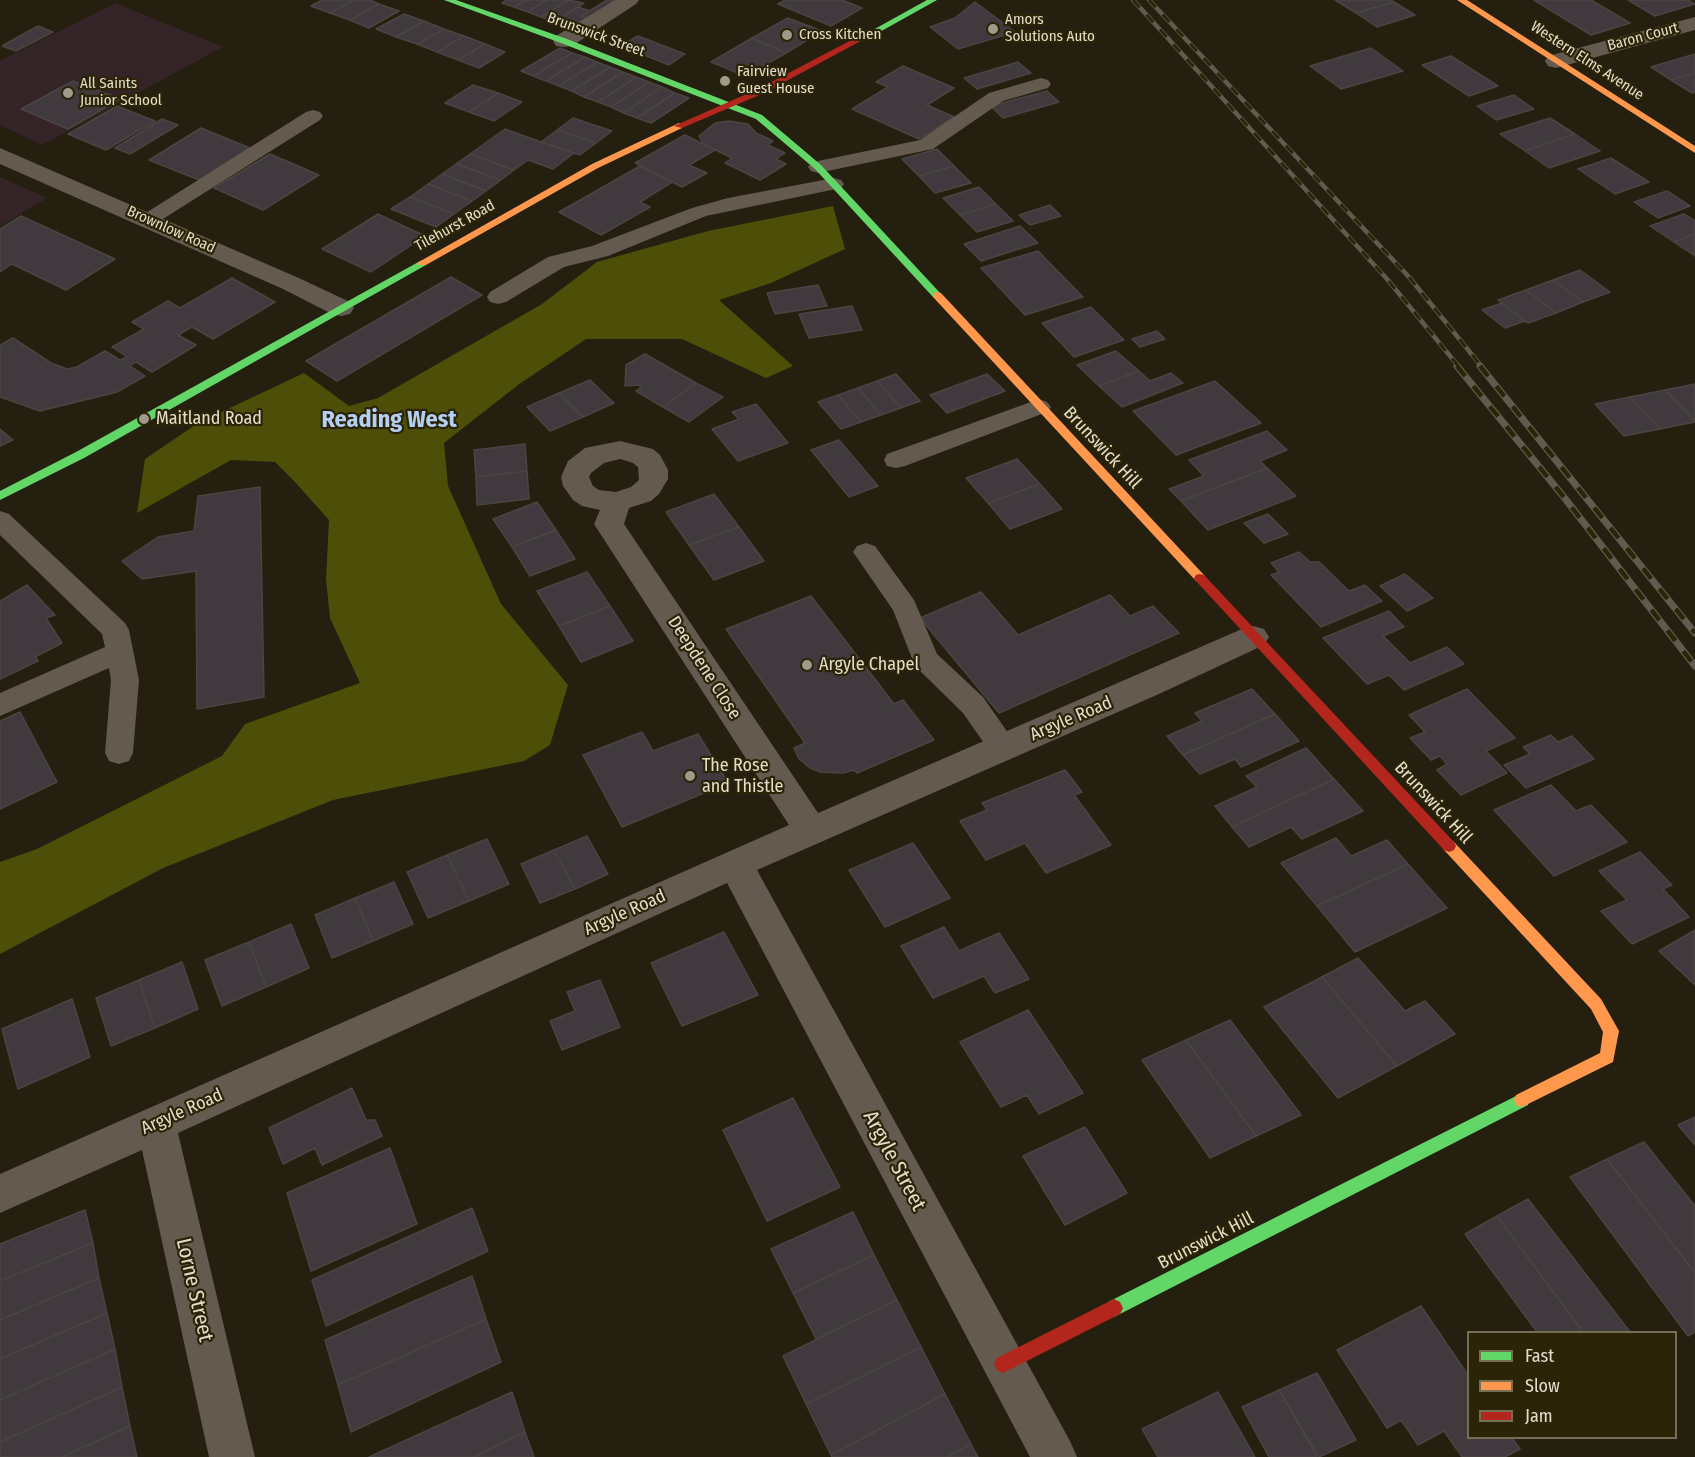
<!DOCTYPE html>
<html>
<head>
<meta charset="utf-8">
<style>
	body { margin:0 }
	#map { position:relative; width:1695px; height:1457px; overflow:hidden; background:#241f0e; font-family:"Fira Sans Condensed",sans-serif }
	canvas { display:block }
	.legend { position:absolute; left:1467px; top:1331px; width:210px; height:108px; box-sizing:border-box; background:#2c2406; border:2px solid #756e55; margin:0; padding:8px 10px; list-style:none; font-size:18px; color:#e2ddcc }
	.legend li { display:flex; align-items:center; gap:12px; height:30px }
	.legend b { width:30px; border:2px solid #756e55 }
</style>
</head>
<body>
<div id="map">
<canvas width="1695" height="1457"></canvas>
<ul class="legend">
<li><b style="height:8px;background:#63d668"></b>Fast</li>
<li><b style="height:8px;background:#ff974d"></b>Slow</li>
<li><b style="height:8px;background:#b3261e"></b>Jam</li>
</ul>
</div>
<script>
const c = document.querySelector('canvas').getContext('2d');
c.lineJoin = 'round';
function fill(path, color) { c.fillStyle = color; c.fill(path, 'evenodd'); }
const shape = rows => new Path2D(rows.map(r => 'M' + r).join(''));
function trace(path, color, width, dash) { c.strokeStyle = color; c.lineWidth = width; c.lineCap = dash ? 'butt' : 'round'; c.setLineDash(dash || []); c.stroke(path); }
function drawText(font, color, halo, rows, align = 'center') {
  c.font = font + ' "Fira Sans Condensed",sans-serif'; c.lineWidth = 4.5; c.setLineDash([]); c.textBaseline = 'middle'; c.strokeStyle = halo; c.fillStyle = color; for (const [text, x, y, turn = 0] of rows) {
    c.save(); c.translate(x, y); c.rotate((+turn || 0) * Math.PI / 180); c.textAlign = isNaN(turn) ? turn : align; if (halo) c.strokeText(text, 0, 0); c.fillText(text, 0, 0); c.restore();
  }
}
fill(shape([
	[116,3,223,47,42,145,0,125,0,61],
	[0,177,47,198,0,226]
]), '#352427');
fill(shape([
	[833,206,845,249,771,283,719,300,793,366,766,378,682,339,586,339,518,385,444,443,448,486,501,604,568,685,550,745,524,761,333,800,163,868,0,954,0,862,37,849,222,756,245,724,360,683,330,618,326,579,329,520,294,481,275,462,231,460,137,513,145,459,198,423,304,373,349,406,378,398,542,304,597,262,708,231]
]), '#4d4f09');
const building = shape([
	[322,0,354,0,330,13,311,6,322,0],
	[354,0,370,0,379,4,350,20,330,13,354,0],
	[506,0,527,0,514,7,502,3,506,0],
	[527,0,547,0,528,12,514,7,527,0],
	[547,0,568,0,541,17,528,12,547,0],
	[568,0,584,3,554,22,541,17,568,0],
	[607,0,615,0,590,19,581,16,607,0],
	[785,0,842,0,862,8,831,26,778,4,785,0],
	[1335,0,1391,0,1394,2,1356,13,1335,0],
	[1534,0,1591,0,1630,23,1591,35,1534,0],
	[1628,0,1688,0,1695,4,1655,16,1628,0],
	[975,2,1015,32,958,49,930,27,955,18,975,2],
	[1394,2,1415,15,1377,27,1356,13,1394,2],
	[379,4,399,11,369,28,350,20,379,4],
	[578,7,590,11,581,16,590,19,575,29,554,22,578,7],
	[404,14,424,21,396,37,376,29,404,14],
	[788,18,822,31,786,53,752,38,788,18],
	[424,21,444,29,417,44,396,37,424,21],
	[38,26,53,32,16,51,2,46,38,26],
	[444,29,464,36,437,52,417,44,444,29],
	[464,36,485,44,458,60,437,52,464,36],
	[638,36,685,54,669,65,621,46,638,36],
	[752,38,786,53,745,76,711,62,752,38],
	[485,44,505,52,479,68,458,60,485,44],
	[560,48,572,53,533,76,521,71,560,48],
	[1371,48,1403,71,1341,89,1310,66,1371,48],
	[572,53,585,57,546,81,533,76,572,53],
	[1695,54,1695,73,1671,80,1651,67,1695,54],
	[1451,56,1498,86,1469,96,1422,65,1451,56],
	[585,57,597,62,559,86,546,81,585,57],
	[597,62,610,67,572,91,559,86,597,62],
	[1018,62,1031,73,977,89,964,78,1018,62],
	[903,66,954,88,927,105,954,117,919,139,852,109,888,87,876,82,903,66],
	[610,67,623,72,584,97,572,91,610,67],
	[623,72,636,77,598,102,584,97,623,72],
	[1695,73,1695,92,1692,93,1671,80,1695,73],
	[636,77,649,82,611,107,598,102,636,77],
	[73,81,120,99,68,129,21,109,73,81],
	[649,82,662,87,624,113,611,107,649,82],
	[473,85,498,93,469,112,445,103,473,85],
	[662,87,675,93,637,118,624,113,662,87],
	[1047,91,1059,102,1003,118,991,106,1047,91],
	[498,93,522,102,494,121,469,112,498,93],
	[675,93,689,98,651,123,637,118,675,93],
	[1514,95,1534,109,1496,120,1477,106,1514,95],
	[117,106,155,121,106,150,68,134,117,106],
	[573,118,612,131,596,143,557,130,573,118],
	[1550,118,1575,134,1525,151,1500,134,1550,118],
	[162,119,178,125,130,154,115,148,162,119],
	[729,121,748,124,756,133,773,141,768,145,785,153,776,159,786,164,760,180,725,163,732,158,703,144,699,136,715,123,729,121],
	[201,128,250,148,199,180,149,160,201,128],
	[505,129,541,142,574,153,553,169,528,160,514,170,470,154,505,129],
	[557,130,596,143,580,155,541,142,557,130],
	[1575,134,1600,151,1549,168,1525,151,1575,134],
	[685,135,715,150,689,165,707,173,682,187,635,163,685,135],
	[937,149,954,166,919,176,902,159,937,149],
	[270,154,319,175,263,210,214,188,270,154],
	[470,154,514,170,501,180,456,164,470,154],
	[1611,158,1649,182,1615,194,1578,169,1611,158],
	[456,164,501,180,486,191,442,174,456,164],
	[640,166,672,182,640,202,650,207,601,235,559,212,640,166],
	[954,166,971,183,935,193,919,176,954,166],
	[442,174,486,191,472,201,428,184,442,174],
	[428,184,472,201,454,214,410,197,428,184],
	[979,187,996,204,960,215,943,198,979,187],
	[1667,191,1690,206,1658,218,1634,202,1667,191],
	[410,197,454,214,436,227,391,209,410,197],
	[996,204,1013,221,977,232,960,215,996,204],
	[1050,205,1061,216,1030,225,1019,215,1050,205],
	[378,214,425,236,371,272,322,249,378,214],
	[1684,214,1695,221,1695,234,1674,242,1650,226,1684,214],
	[21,216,115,259,66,290,12,264,0,272,0,229,21,216],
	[1020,226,1038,243,981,261,964,244,1020,226],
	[1695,234,1695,256,1674,242,1695,234],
	[1038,251,1083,297,1025,315,981,268,1038,251],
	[1580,270,1610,292,1583,302,1553,280,1580,270],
	[451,277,482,295,337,381,306,361,451,277],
	[232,278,275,302,213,339,192,327,178,335,196,345,152,372,136,362,130,366,145,376,117,392,40,411,0,397,0,345,13,338,51,363,67,369,77,367,105,351,120,360,127,357,112,347,144,329,132,322,168,301,180,308,232,278],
	[1553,280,1583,302,1556,313,1526,290,1553,280],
	[818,285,827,306,775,314,767,293,818,285],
	[1526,290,1556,313,1528,323,1498,300,1526,290],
	[1502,303,1525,321,1505,328,1482,310,1502,303],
	[852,306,862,330,809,338,799,314,852,306],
	[1091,307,1124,340,1074,357,1042,323,1091,307],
	[1157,331,1165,339,1140,347,1132,339,1157,331],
	[1116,351,1139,371,1099,386,1077,365,1116,351],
	[645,354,696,383,663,407,636,391,642,387,638,385,625,386,626,365,645,354],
	[1139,371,1150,381,1171,373,1183,383,1122,407,1099,386,1139,371],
	[896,374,920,401,901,408,877,381,896,374],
	[987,374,1005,391,947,413,930,395,987,374],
	[590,380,614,403,583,417,559,393,590,380],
	[877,381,901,408,881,415,858,388,877,381],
	[1215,381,1261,423,1176,455,1133,411,1215,381],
	[696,383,723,397,689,422,663,407,696,383],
	[1695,384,1695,421,1665,390,1695,384],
	[858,388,881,415,861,422,838,395,858,388],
	[1665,390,1695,421,1695,422,1660,429,1630,397,1665,390],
	[559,393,583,417,550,431,527,407,559,393],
	[838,395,861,422,841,429,818,402,838,395],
	[1630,397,1660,429,1624,436,1595,404,1630,397],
	[756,404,788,443,738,461,712,429,739,419,732,412,756,404],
	[0,429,13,440,0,446,0,429],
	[1267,431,1287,450,1260,461,1267,468,1181,501,1169,489,1204,476,1189,460,1267,431],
	[839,440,878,486,849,497,811,450,839,440],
	[525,444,527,471,476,477,474,450,525,444],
	[1017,459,1040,484,988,503,966,478,1017,459],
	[1267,468,1296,496,1208,530,1181,501,1267,468],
	[527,471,529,499,477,505,476,477,527,471],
	[1040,484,1062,509,1010,529,988,503,1040,484],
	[260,487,264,697,197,709,196,571,142,579,122,561,158,537,194,531,198,496,260,487],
	[714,494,739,527,689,545,666,512,714,494],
	[537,502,556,530,512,547,493,519,537,502],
	[1268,514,1288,534,1264,543,1244,523,1268,514],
	[739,527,764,561,714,580,689,545,739,527],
	[556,530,575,559,530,576,512,547,556,530],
	[1299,552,1310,562,1319,562,1349,591,1365,585,1382,601,1321,627,1271,575,1279,572,1271,563,1299,552],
	[587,572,610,606,559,626,537,591,587,572],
	[1405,574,1433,598,1407,611,1380,586,1405,574],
	[27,585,55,615,46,618,62,643,35,657,38,661,0,679,0,601,27,585],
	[981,592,1018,635,1110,595,1130,616,1153,606,1179,633,999,713,920,618,981,592],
	[811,596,894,704,903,700,934,740,857,773,854,770,843,773,820,772,810,768,799,759,794,748,805,743,726,629,811,596],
	[610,606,633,641,581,662,559,626,610,606],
	[1389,611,1404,627,1383,636,1410,663,1447,647,1464,664,1404,690,1389,675,1367,684,1323,638,1389,611],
	[1252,689,1275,714,1183,755,1167,736,1202,721,1195,713,1252,689],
	[1467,689,1515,738,1486,751,1507,773,1461,795,1437,770,1447,764,1440,756,1431,760,1410,738,1425,732,1409,715,1467,689],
	[20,712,57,782,0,809,0,721,20,712],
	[1275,714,1299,741,1241,767,1235,759,1200,774,1183,755,1275,714],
	[642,732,653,751,698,734,728,783,622,827,583,755,642,732],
	[1551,735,1558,742,1572,736,1594,759,1526,788,1504,765,1530,754,1523,747,1551,735],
	[1306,748,1334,779,1232,827,1215,806,1257,787,1246,776,1306,748],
	[1065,770,1082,792,1074,795,1111,845,1046,873,1025,843,986,860,960,821,987,810,982,803,1065,770],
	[1334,779,1363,811,1302,839,1291,827,1249,847,1232,827,1334,779],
	[1551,785,1576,811,1591,805,1627,842,1554,876,1494,810,1551,785],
	[587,836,608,874,575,889,554,850,587,836],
	[1336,838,1351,856,1387,840,1408,864,1317,906,1281,863,1336,838],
	[487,839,509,884,469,901,447,855,487,839],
	[913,843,950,898,885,927,849,870,913,843],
	[554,850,575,889,540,903,521,864,554,850],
	[1640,852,1672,885,1663,889,1689,917,1632,944,1601,911,1627,900,1599,871,1640,852],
	[447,855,469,901,428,918,407,872,447,855],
	[1408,864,1447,908,1355,952,1317,906,1408,864],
	[394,882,413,924,373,941,355,898,394,882],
	[355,898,373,941,332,958,315,915,355,898],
	[291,924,309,968,266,987,249,942,291,924],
	[944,927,959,951,999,933,1029,979,995,993,984,976,933,998,901,946,944,927],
	[1695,930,1695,985,1659,951,1695,930],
	[724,932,758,995,682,1026,651,963,724,932],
	[249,942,266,987,222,1006,205,960,249,942],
	[1358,958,1405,1011,1425,1001,1455,1034,1397,1066,1322,977,1358,958],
	[182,962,198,1009,155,1028,139,980,182,962],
	[1322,977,1397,1066,1338,1098,1264,1007,1322,977],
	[139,980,155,1028,111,1046,96,998,139,980],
	[600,980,620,1027,562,1050,550,1021,575,1011,567,992,600,980],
	[72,999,90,1057,18,1089,2,1029,72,999],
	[1028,1010,1083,1093,1039,1114,1027,1095,1001,1107,960,1042,1028,1010],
	[1230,1020,1301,1115,1256,1136,1186,1040,1230,1020],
	[1186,1040,1256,1136,1210,1158,1142,1060,1186,1040],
	[352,1088,366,1120,375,1120,382,1136,322,1165,315,1148,283,1164,269,1128,352,1088],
	[793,1098,840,1187,767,1221,723,1130,793,1098],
	[1695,1117,1695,1145,1678,1125,1695,1117],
	[1085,1127,1127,1193,1065,1225,1023,1156,1085,1127],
	[1644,1142,1695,1206,1695,1273,1607,1159,1644,1142],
	[390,1148,417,1224,311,1271,287,1193,390,1148],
	[1607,1159,1695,1273,1695,1332,1688,1336,1570,1177,1607,1159],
	[1528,1199,1630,1332,1583,1332,1497,1216,1528,1199],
	[472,1208,488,1251,326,1326,312,1280,472,1208],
	[85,1210,93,1243,0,1281,0,1244,85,1210],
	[853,1212,874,1255,793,1293,771,1249,853,1212],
	[1497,1216,1583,1332,1537,1332,1465,1234,1497,1216],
	[93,1243,99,1278,0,1320,0,1281,93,1243],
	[874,1255,897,1300,816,1339,793,1293,874,1255],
	[472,1276,486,1319,338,1385,325,1340,472,1276],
	[99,1278,107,1313,0,1359,0,1320,99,1278],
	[897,1300,921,1347,806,1404,783,1356,897,1300],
	[1421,1306,1468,1375,1468,1438,1512,1438,1520,1449,1505,1457,1462,1457,1444,1431,1418,1445,1401,1420,1387,1428,1337,1350,1421,1306],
	[107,1313,115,1349,0,1400,0,1359,107,1313],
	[486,1319,501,1362,351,1432,338,1385,486,1319],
	[921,1347,945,1394,831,1455,806,1404,921,1347],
	[115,1349,122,1387,0,1442,0,1400,115,1349],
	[1317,1373,1356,1440,1319,1457,1279,1390,1317,1373],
	[122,1387,130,1426,62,1457,0,1457,0,1442,122,1387],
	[1279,1390,1317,1457,1269,1457,1242,1407,1279,1390],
	[512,1392,525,1432,473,1457,369,1457,512,1392],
	[1218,1392,1255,1457,1158,1457,1142,1429,1218,1392],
	[945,1394,971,1444,948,1457,832,1457,831,1455,945,1394],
	[130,1426,137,1457,62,1457,130,1426],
	[525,1432,534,1457,473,1457,525,1432],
	[971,1444,978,1457,948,1457,971,1444]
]);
fill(building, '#40393e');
trace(building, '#4a4542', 1.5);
fill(shape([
	[1041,78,1048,80,1051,84,1048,88,1003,101,933,149,818,173,811,171,808,167,811,163,818,161,920,140,989,93,1041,78],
	[313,110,320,112,323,116,320,120,155,224,148,226,141,224,137,220,141,216,306,112,313,110],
	[834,178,841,180,844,184,841,188,706,216,608,256,564,267,506,302,498,304,490,302,487,297,490,292,548,257,592,246,692,208,728,198,834,178],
	[1039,399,1047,402,1051,407,1047,412,905,466,896,468,887,466,884,460,887,454,1039,399],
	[0,511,9,514,125,623,129,630,139,680,133,753,129,761,119,764,109,761,105,753,111,680,109,668,0,716,0,693,105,647,102,634,0,535,0,511],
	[866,543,875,546,914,600,937,654,983,697,1013,740,1017,748,1013,756,1003,759,993,756,963,713,915,666,893,610,853,552,857,546,866,543]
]), '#645a50');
fill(shape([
	[615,0,639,0,636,4,572,46,564,47,556,46,553,41,556,36,615,0],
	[1695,17,1695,30,1556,68,1548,66,1545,61,1548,56,1695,17],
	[0,148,301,279,350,302,354,308,350,314,341,316,332,314,283,289,0,164,0,148],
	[620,441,653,449,660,455,668,470,668,479,659,494,651,501,629,508,624,524,818,813,1242,629,1253,626,1264,629,1269,637,1264,645,1159,694,757,870,1070,1441,1077,1457,1030,1457,727,883,178,1133,255,1457,209,1457,142,1150,0,1213,0,1174,789,825,594,524,600,510,582,506,573,500,563,486,561,477,568,461,585,448,620,441],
	[620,459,633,463,638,467,639,480,631,487,616,492,599,490,593,486,589,477,591,473,604,463,620,459]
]), '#645a50');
fill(shape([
	[444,0,456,0,567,39,762,115,821,165,942,295,941,297,933,297,815,169,756,119,561,43,444,0],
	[927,0,937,0,869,38,862,36,927,0],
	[422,260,427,263,426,265,84,458,0,500,0,491,76,452,422,260],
	[1522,1093,1528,1095,1530,1100,1528,1105,1120,1314,1114,1317,1108,1314,1105,1308,1108,1302,1522,1093]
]), '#63d668');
fill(shape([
	[1457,0,1467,0,1695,146,1695,153,1457,0],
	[679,123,682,124,682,128,598,168,426,265,418,265,417,263,592,164,679,123],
	[937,292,941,293,1204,575,1206,578,1204,581,1196,581,933,297,933,293,937,292],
	[1449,840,1454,842,1601,999,1619,1031,1613,1062,1522,1107,1516,1105,1514,1100,1516,1095,1600,1053,1603,1032,1591,1009,1444,850,1442,846,1444,842,1449,840]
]), '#ff974d');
fill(shape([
	[863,34,870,36,764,93,682,128,674,126,758,89,863,34],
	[1200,574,1204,575,1454,842,1456,846,1454,850,1449,852,1444,850,1196,581,1194,578,1196,575,1200,574],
	[1114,1299,1120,1302,1123,1308,1120,1314,1009,1370,1003,1373,997,1370,994,1364,997,1358,1114,1299]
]), '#b3261e');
const railFar1 = shape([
	[1133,0,1387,279,1459,367],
	[1149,0,1409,277,1482,367]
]);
const rail = shape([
	[1457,366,1563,496,1695,666],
	[1480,366,1695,633]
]);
trace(railFar1, '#605a4f', 4.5);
trace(rail, '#605a4f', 7);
trace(railFar1, '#2c2406', 3, [10]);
trace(rail, '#2c2406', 4.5, [13]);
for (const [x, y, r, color] of [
	[993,29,6,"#a09a8a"],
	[787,35,6,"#a09a8a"],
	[725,81,6,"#a09a8a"],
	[68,93,6,"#a09a8a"],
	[144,419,6,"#a09a8a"],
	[807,665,6,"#a09a8a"],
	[690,776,6,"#a09a8a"]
]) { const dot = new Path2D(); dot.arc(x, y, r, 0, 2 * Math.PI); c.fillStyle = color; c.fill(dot); trace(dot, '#2c2406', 2); }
drawText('15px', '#e2ddcc', '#2c2406', [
	["Amors",1005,20],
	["Solutions Auto",1005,37],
	["Cross Kitchen",799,35],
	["Fairview",737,72],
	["Guest House",737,89],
	["All Saints",80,84],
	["Junior School",80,101]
], 'left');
drawText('15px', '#e2ddcc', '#2c2406', [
	["Brunswick Street",596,35,20],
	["Baron Court",1643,37,-15],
	["Western Elms Avenue",1587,61,33],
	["Tilehurst Road",455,226,-29],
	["Brownlow Road",171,230,24]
]);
drawText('18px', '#e2ddcc', '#2c2406', [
	["Maitland Road",156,419],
	["Argyle Chapel",819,665],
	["The Rose",702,766],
	["and Thistle",702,787]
], 'left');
drawText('18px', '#e2ddcc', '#2c2406', [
	["Brunswick Hill",1102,448,47],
	["Deepdene Close",704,668,57],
	["Argyle Road",1071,719,-23],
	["Brunswick Hill",1433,803,47],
	["Argyle Road",625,913,-24],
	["Argyle Road",182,1112,-24],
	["Brunswick Hill",1206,1241,-27]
]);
drawText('21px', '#e2ddcc', '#2c2406', [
	["Argyle Street",894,1161,62],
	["Lorne Street",194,1290,77]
]);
drawText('bold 24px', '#b3cff4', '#2c2406', [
	["Reading West",389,420]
]);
</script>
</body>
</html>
